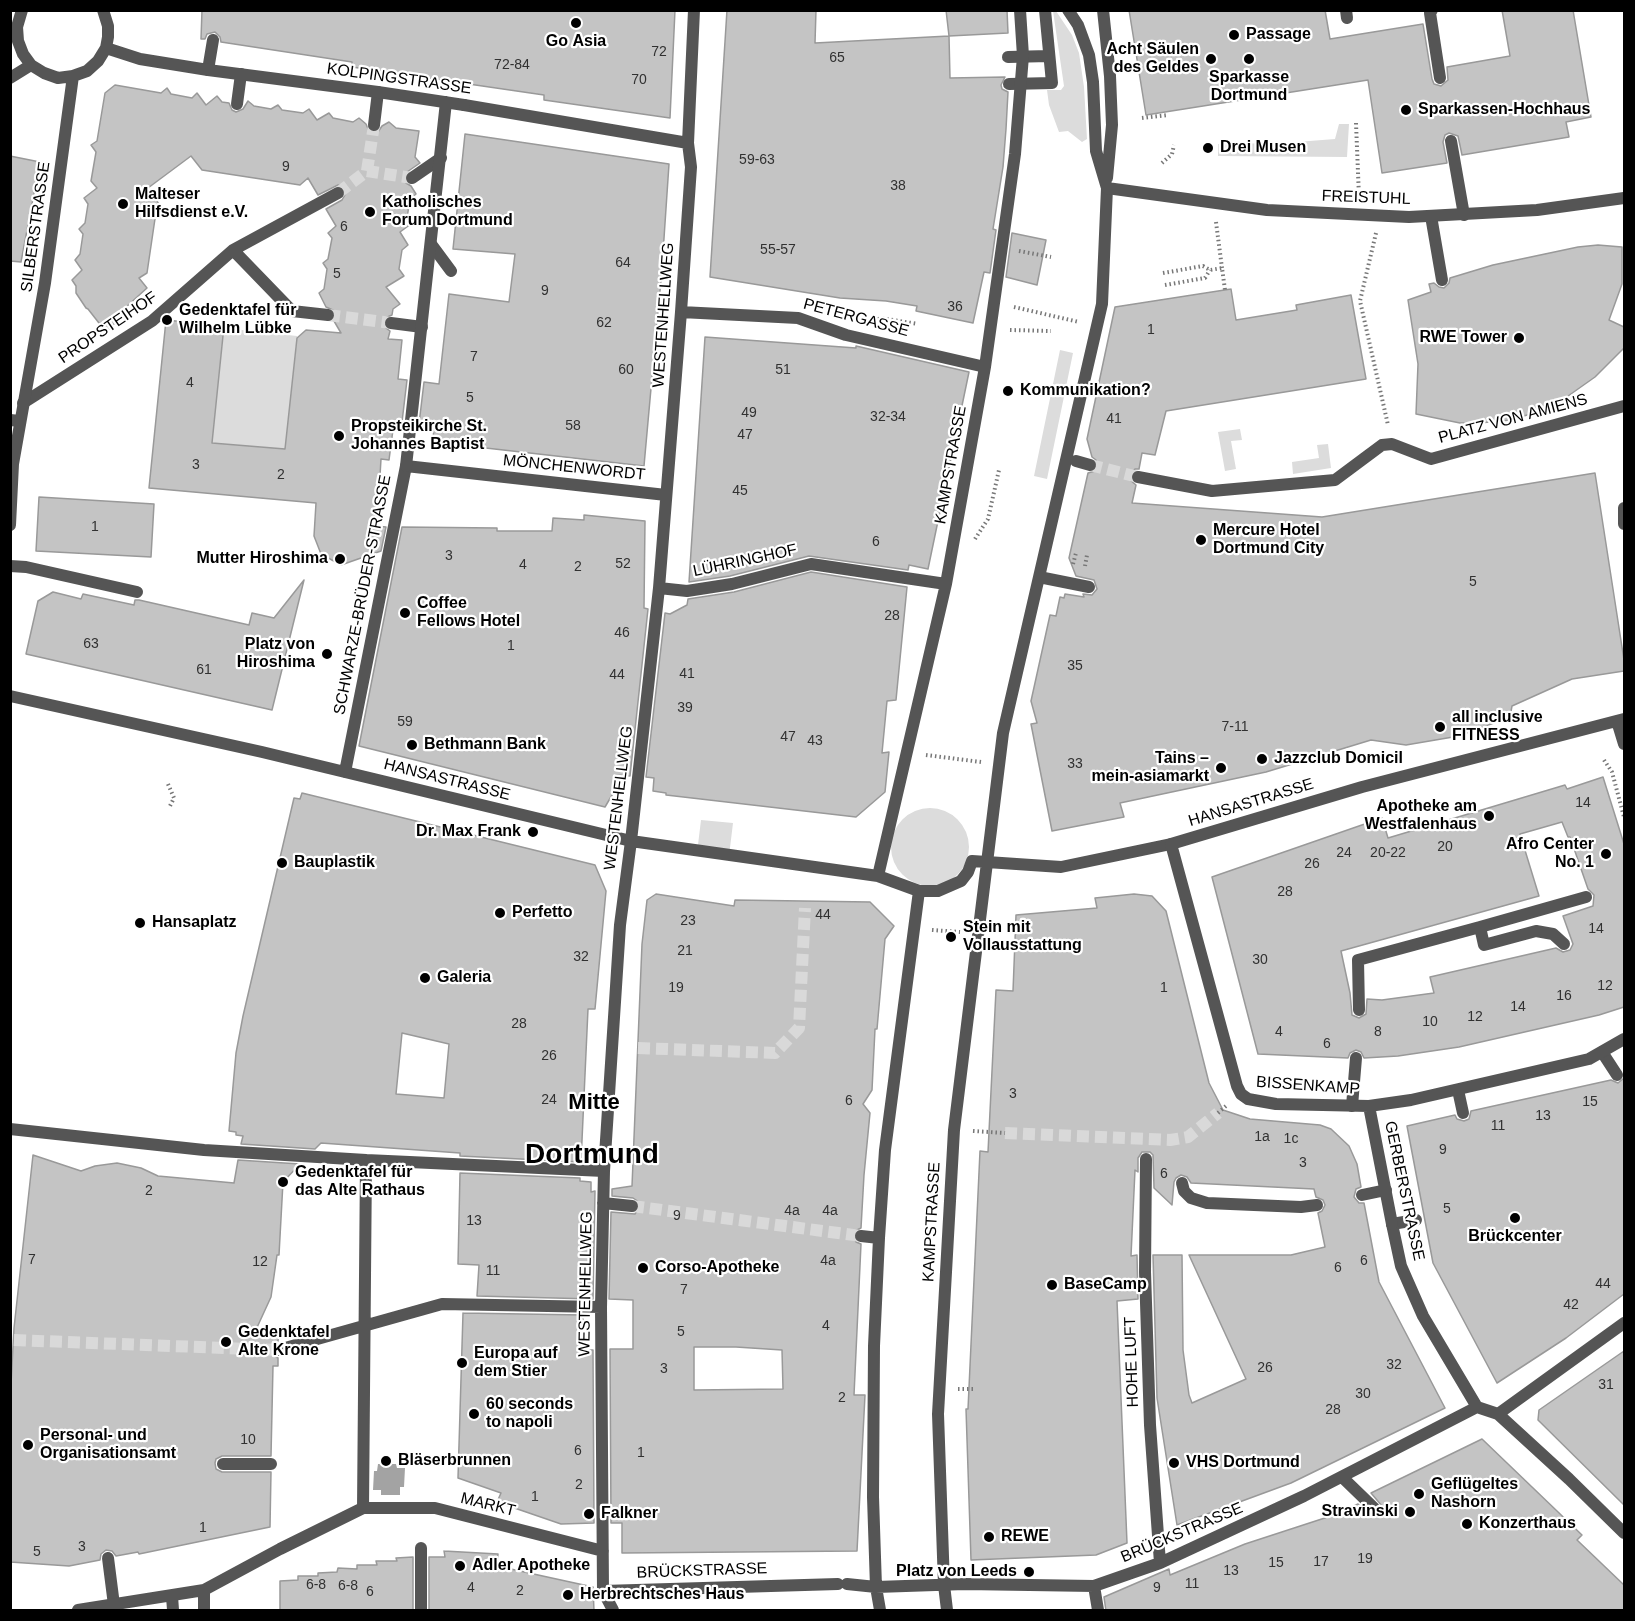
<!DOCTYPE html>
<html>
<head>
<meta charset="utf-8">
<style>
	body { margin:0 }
	#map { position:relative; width:1635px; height:1621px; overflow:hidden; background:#fff; font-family:Helvetica,sans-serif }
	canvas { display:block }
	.frame { position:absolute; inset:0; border:12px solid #000; pointer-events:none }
</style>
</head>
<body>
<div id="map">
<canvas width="1635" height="1621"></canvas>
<div class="frame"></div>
</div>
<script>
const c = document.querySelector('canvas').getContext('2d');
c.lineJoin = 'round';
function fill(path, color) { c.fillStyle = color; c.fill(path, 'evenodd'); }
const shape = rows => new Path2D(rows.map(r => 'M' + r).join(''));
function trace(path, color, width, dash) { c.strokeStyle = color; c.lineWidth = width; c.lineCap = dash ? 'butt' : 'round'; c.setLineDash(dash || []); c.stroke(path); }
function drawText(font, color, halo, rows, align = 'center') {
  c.font = font + ' Helvetica,sans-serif'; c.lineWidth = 4.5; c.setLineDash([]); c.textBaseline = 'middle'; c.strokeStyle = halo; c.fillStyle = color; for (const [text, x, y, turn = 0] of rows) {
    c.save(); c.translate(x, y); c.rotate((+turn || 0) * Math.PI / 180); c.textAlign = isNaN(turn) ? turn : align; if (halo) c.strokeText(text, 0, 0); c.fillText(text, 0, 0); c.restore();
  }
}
fill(shape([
	[1053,11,1056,11,1072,35,1079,53,1084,87,1087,139,1082,142,1068,131,1059,132,1049,105,1047,90,1061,90,1064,86],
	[1339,124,1349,124,1347,157,1218,156,1218,144,1284,143,1335,139],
	[224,328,297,336,285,449,212,443],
	[1060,350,1073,353,1047,479,1034,476],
	[1240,429,1242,440,1231,441,1236,469,1225,471,1218,432],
	[1328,444,1331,468,1293,474,1292,462,1319,458,1317,445],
	'891 847a39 39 0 1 1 78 0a39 39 0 1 1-78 0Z',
	[701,820,733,823,729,856,697,853]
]), '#dcdcdc');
fill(shape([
	[378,1464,396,1464,397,1468,405,1468,404,1487,400,1487,400,1495,381,1495,381,1490,373,1490,374,1471,377,1471]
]), '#a3a3a3');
const building = shape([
	[202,10,675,10,670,118,544,100,544,95,352,67,352,62,221,42,220,37,215,32,207,34,205,39,201,39,202,10],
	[727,10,816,10,815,43,949,36,950,78,1005,77,1001,85,1002,89,1008,92,1006,129,1003,167,993,229,996,230,990,273,984,272,973,323,916,311,917,306,886,301,840,298,710,277,727,10],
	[946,10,1007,10,1008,33,949,36,946,10],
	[1129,10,1325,10,1330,39,1423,24,1432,79,1434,84,1441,86,1448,80,1447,67,1510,56,1502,10,1573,10,1591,117,1566,122,1569,137,1462,155,1458,136,1449,133,1445,135,1443,142,1447,163,1382,173,1368,80,1146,115,1129,10],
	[115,85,161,93,167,88,171,94,192,98,197,93,206,105,217,96,222,102,229,103,232,110,236,112,243,109,248,101,254,106,271,109,278,105,282,110,303,113,309,109,317,120,329,113,333,118,353,122,359,118,366,124,369,131,372,133,378,132,382,126,389,122,396,128,419,131,415,157,420,163,407,172,404,178,406,183,411,186,416,194,410,199,407,218,411,224,400,232,408,245,402,250,399,269,404,276,386,287,400,304,393,309,392,315,385,318,383,326,390,331,388,339,402,340,398,379,407,380,402,422,394,422,389,460,381,459,377,526,386,527,381,551,341,565,321,554,314,536,316,503,149,488,166,320,224,326,212,443,285,449,297,338,306,330,341,333,334,321,336,316,335,311,326,307,319,293,324,289,327,269,323,263,328,259,332,238,328,233,336,226,326,209,342,200,346,193,343,186,338,185,318,195,308,178,300,185,202,170,191,156,148,188,161,207,156,212,147,273,139,278,147,288,125,308,125,313,106,332,88,309,86,308,76,293,76,286,72,280,82,270,75,260,80,254,83,234,79,229,85,223,88,204,84,198,97,188,91,181,96,152,91,145,97,141,105,93,115,85],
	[465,134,669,164,663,253,667,270,661,281,659,300,644,466,433,442,434,425,419,424,424,382,439,384,449,294,509,302,515,254,453,249,465,134],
	[10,156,40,162,21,262,10,261,10,156],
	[1012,233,1046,240,1037,285,1006,277,1012,233],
	[1598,245,1622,247,1622,284,1609,320,1624,327,1624,348,1595,377,1561,401,1540,411,1511,420,1479,423,1460,423,1416,414,1418,364,1408,300,1431,292,1429,284,1434,283,1439,287,1444,288,1449,283,1450,278,1493,265,1578,247,1598,245],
	[1231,289,1236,320,1297,310,1296,305,1351,295,1366,379,1166,411,1155,455,1142,453,1139,469,1135,469,1130,475,1130,480,1136,485,1132,503,1322,517,1595,473,1624,660,1624,671,1572,679,1512,706,1510,717,1459,736,1406,745,1371,740,1266,772,1120,803,1124,817,1052,831,1031,724,1037,723,1031,701,1050,615,1056,616,1060,597,1064,598,1065,594,1084,597,1083,594,1092,595,1097,589,1094,580,1076,576,1069,558,1088,473,1095,471,1098,467,1096,460,1092,457,1087,439,1115,307,1231,289],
	[705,337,856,348,856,346,969,372,928,569,909,565,908,570,809,556,730,576,689,582,705,337],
	[39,497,154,504,151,557,36,551,39,497],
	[584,515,645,521,644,608,648,609,630,776,616,775,615,790,605,807,359,746,402,527,497,528,497,531,552,531,553,518,584,520,584,515],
	[811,572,907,587,896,700,887,701,882,753,889,752,885,792,856,817,666,795,666,793,653,791,654,778,646,777,665,613,670,614,687,605,688,599,734,592,811,572],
	[304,580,272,710,26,654,38,601,53,592,81,599,83,594,134,605,135,600,139,600,249,625,252,613,274,618,304,580],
	[1603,777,1624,844,1624,1007,1599,1015,1459,1047,1398,1056,1364,1058,1361,1052,1356,1050,1350,1053,1348,1058,1258,1054,1212,877,1382,818,1388,838,1565,785,1567,789,1603,777],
	[1562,822,1568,837,1570,837,1588,889,1594,895,1593,906,1563,916,1573,944,1570,950,1563,952,1556,948,1430,977,1434,993,1382,1000,1367,999,1366,1014,1359,1018,1352,1015,1350,993,1341,951,1539,896,1520,834,1562,822],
	[302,793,595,865,606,891,595,1009,588,1009,581,1162,460,1156,460,1153,321,1143,315,1149,241,1144,243,1136,236,1135,236,1132,229,1131,236,1053,243,1016,294,798,300,799,302,793],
	[402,1033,449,1044,444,1098,396,1094,402,1033],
	[656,894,734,906,735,900,870,902,894,926,885,939,877,1029,875,1029,872,1090,863,1104,870,1113,864,1175,861,1228,855,1231,853,1236,856,1242,861,1244,854,1395,865,1395,857,1551,622,1553,622,1523,611,1523,610,1349,633,1349,633,1300,609,1299,611,1212,635,1214,640,1206,639,1202,633,1198,612,1196,612,1189,632,1186,642,944,647,900,656,894],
	[694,1347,736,1347,782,1350,783,1389,694,1390,694,1347],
	[1134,894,1152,896,1166,911,1209,1083,1223,1110,1250,1119,1320,1125,1331,1129,1349,1146,1357,1164,1361,1187,1356,1189,1354,1197,1359,1203,1364,1203,1379,1282,1445,1408,1291,1483,1177,1525,1157,1398,1153,1255,1182,1255,1183,1350,1189,1395,1192,1403,1246,1379,1189,1255,1291,1255,1325,1247,1318,1213,1322,1211,1325,1205,1323,1200,1316,1197,1314,1189,1191,1183,1187,1177,1181,1175,1176,1178,1174,1182,1172,1205,1154,1188,1153,1155,1150,1152,1142,1152,1138,1158,1138,1172,1135,1170,1131,1256,1137,1255,1138,1299,1117,1301,1127,1543,1096,1555,971,1560,966,1409,968,1409,980,1151,988,1152,996,990,1013,991,1016,915,1097,908,1095,898,1134,894],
	[1624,1078,1624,1294,1566,1338,1497,1383,1433,1263,1407,1126,1455,1115,1457,1119,1464,1121,1469,1119,1471,1111,1611,1080,1618,1083,1624,1078],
	[33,1155,81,1171,95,1166,117,1163,141,1168,158,1176,234,1183,238,1160,300,1164,283,1182,279,1255,277,1255,271,1297,254,1334,279,1335,278,1341,273,1344,270,1349,272,1355,278,1358,278,1366,273,1366,271,1456,222,1456,216,1459,215,1463,216,1469,222,1472,271,1472,270,1527,139,1554,138,1552,116,1556,112,1551,106,1550,101,1554,100,1560,69,1566,10,1562,10,1403,14,1328,33,1155],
	[460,1173,580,1178,580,1181,591,1182,591,1192,595,1191,593,1299,477,1296,479,1265,458,1264,460,1173],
	[463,1313,583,1315,584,1350,593,1350,594,1523,561,1524,497,1502,501,1493,458,1478,463,1313],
	[1624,1351,1624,1505,1538,1420,1539,1410,1624,1351],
	[1482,1439,1582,1535,1577,1540,1624,1585,1624,1611,1106,1611,1104,1597,1169,1569,1170,1575,1245,1544,1337,1514,1358,1504,1369,1514,1377,1516,1382,1511,1382,1506,1371,1493,1482,1439],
	[444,1551,498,1554,497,1566,593,1587,594,1611,429,1611,429,1557,445,1557,444,1551],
	[413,1557,413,1611,280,1611,280,1581,298,1580,298,1576,318,1576,318,1573,337,1572,338,1568,357,1569,357,1565,377,1565,376,1561,397,1561,396,1558,413,1557]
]);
fill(building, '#c4c4c4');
trace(building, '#999', 1.5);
trace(shape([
	[367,171,374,125],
	[338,193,367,171,412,178],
	[328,315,391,323],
	[1090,465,1138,477],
	[638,1048,775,1053,799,1028,805,908],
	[1005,1133,1170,1140,1188,1137,1218,1113],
	[632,1206,861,1236],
	[14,1340,278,1350]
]), '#d9d9d9', 12, [12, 6]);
trace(shape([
	[1142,118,1168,115],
	[1356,123,1359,197],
	[1162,163,1172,154,1174,145],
	[1216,222,1222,268],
	[1376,233,1360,301,1388,425],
	[1019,251,1051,257],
	[1163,273,1203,266,1210,270,1222,268,1225,290],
	[1165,285,1205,278,1210,270],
	[1014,307,1079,322],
	[875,322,880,318,918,324],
	[1010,330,1051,331],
	[975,539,988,519,999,470],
	[1073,564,1076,553],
	[1085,566,1087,555],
	[926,755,981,762],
	[1604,760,1612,772,1624,817],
	[168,784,174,798,170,806],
	[932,930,960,932],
	[1218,1113,1226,1106],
	[973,1131,1005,1133],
	[958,1389,976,1389]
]), '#777', 4, [1.5, 3]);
trace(shape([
	[1346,10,1347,18],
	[1432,10,1430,13,1440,78],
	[1008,57,1049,56],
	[208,70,213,40],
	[1009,84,1052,83,1045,10],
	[237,104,241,74],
	[1451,141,1464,215],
	[1431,216,1442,280],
	[431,244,451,271],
	[10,420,20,421],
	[10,566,26,567,137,592],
	[1480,927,1586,897],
	[1359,1010,1358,960,1480,927,1484,945,1536,931,1553,934,1564,944],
	[1602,1052,1617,1075],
	[1458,1090,1463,1113],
	[1352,1106,1356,1058],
	[1182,1183,1184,1191,1191,1198,1207,1203,1301,1207,1317,1205],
	[1362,1195,1386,1190],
	[1392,1224,1416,1220],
	[108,1558,114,1605],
	[944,1585,947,1610]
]), '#555', 12);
trace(shape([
	[464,105,688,143],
	[374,125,378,92],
	[412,178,441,158],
	[233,250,292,311,328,315],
	[681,312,798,318,846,335,985,367],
	[391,323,422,327],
	[23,403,152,321,233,250,338,193],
	[1076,461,1090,465],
	[1138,477,1212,491,1335,480,1382,445,1392,444,1431,459,1624,406],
	[1624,508,1624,524],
	[1039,577,1089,587],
	[659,588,687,591,732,584,811,564,946,584],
	[10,696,262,752,631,841,878,876,919,891,938,891,961,881,968,872,972,861,1061,867,1171,844],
	[345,772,406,466,666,495],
	[878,876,946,584,985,367,1015,154,1023,56,1020,10],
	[10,1129,204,1150,366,1160],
	[1146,1159,1145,1272,1150,1425,1160,1563],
	[603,1203,632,1206],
	[1392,1224,1401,1266,1423,1316,1477,1407],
	[861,1236,879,1238],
	[278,1350,442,1304,601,1307],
	[1498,1414,1624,1323],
	[223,1464,271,1464],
	[1342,1477,1374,1508],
	[363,1508,366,1160,604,1171],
	[847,1584,876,1587,965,1584,1094,1586,1160,1563,1304,1496,1477,1407,1498,1414,1569,1479,1624,1533],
	[944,1585,938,1414,954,1130,1003,733,1102,304,1107,188],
	[1094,1586,1098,1610],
	[204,1590,204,1610],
	[603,1591,838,1584],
	[172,1596,173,1610],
	[78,1610,204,1590,280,1549,363,1508,435,1508,603,1551],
	[421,1610,421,1548],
	[613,1610,603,1591,601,1307,604,1171,620,925,631,841,659,588,681,312,691,167,688,143,694,10],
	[880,1610,876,1587,873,1497,874,1346,879,1238,885,1150,919,891]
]), '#555', 12);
trace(shape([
	[22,10,17,27,18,41,23,54,31,65,44,73,58,78,73,76,87,71,98,61,106,48,108,37,108,26,103,10],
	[1068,10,1078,25,1089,55,1093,82,1096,151,1107,188],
	[1103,10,1110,76,1112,125,1107,178],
	[106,48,140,59,208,70,378,92,464,105],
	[10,78,31,65],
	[1107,188,1267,210,1409,217,1537,210,1624,198],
	[406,466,446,102],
	[10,525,13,464,45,283,73,76],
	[1624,719,1362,787,1171,844,1237,1086,1241,1094,1248,1099,1276,1104,1369,1106,1411,1100,1589,1059,1624,1039],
	[1617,721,1624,744],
	[1369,1106,1392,1224]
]), '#555', 12);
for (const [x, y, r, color] of [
	[576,23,6,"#000"],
	[1234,35,6,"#000"],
	[1211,59,6,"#000"],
	[1249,59,6,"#000"],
	[1406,110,6,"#000"],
	[1208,148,6,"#000"],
	[123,204,6,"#000"],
	[370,212,6,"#000"],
	[167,320,6,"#000"],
	[1519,338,6,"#000"],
	[1008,391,6,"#000"],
	[339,436,6,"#000"],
	[1201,540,6,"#000"],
	[340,559,6,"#000"],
	[405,613,6,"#000"],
	[327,654,6,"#000"],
	[1440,727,6,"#000"],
	[412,745,6,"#000"],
	[1262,759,6,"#000"],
	[1221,768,6,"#000"],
	[1489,816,6,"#000"],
	[533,832,6,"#000"],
	[1606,854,6,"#000"],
	[282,863,6,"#000"],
	[500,913,6,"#000"],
	[140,923,6,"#000"],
	[951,937,6,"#000"],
	[425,978,6,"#000"],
	[283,1182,6,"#000"],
	[1515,1218,6,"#000"],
	[643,1268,6,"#000"],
	[1052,1285,6,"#000"],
	[226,1342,6,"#000"],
	[462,1363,6,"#000"],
	[474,1414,6,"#000"],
	[28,1445,6,"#000"],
	[386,1461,6,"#000"],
	[1174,1463,6,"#000"],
	[1419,1494,6,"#000"],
	[1410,1512,6,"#000"],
	[589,1514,6,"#000"],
	[1467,1524,6,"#000"],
	[989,1537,6,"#000"],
	[460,1566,6,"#000"],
	[1029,1572,6,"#000"],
	[568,1595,6,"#000"]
]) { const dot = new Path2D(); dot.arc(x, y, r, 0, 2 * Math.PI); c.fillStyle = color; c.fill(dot); trace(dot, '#fff', 2); }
drawText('14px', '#313131', null, [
	["72",659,52],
	["65",837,58],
	["72-84",512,65],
	["70",639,80],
	["59-63",757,160],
	["9",286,167],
	["38",898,186],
	["6",344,227],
	["55-57",778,250],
	["64",623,263],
	["5",337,274],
	["9",545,291],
	["36",955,307],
	["62",604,323],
	["1",1151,330],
	["7",474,357],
	["60",626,370],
	["51",783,370],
	["4",190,383],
	["5",470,398],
	["49",749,413],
	["32-34",888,417],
	["41",1114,419],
	["58",573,426],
	["47",745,435],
	["3",196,465],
	["2",281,475],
	["45",740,491],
	["1",95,527],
	["6",876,542],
	["3",449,556],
	["52",623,564],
	["4",523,565],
	["2",578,567],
	["5",1473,582],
	["28",892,616],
	["46",622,633],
	["63",91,644],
	["1",511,646],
	["35",1075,666],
	["61",204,670],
	["41",687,674],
	["44",617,675],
	["39",685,708],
	["59",405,722],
	["7-11",1235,727],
	["47",788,737],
	["43",815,741],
	["33",1075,764],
	["14",1583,803],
	["20",1445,847],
	["24",1344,853],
	["20-22",1388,853],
	["26",1312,864],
	["28",1285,892],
	["44",823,915],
	["23",688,921],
	["14",1596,929],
	["21",685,951],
	["32",581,957],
	["30",1260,960],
	["12",1605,986],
	["19",676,988],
	["1",1164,988],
	["16",1564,996],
	["14",1518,1007],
	["12",1475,1017],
	["10",1430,1022],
	["28",519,1024],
	["4",1279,1032],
	["8",1378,1032],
	["6",1327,1044],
	["26",549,1056],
	["3",1013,1094],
	["24",549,1100],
	["6",849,1101],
	["15",1590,1102],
	["13",1543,1116],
	["11",1498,1126],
	["1a",1262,1137],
	["1c",1291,1139],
	["9",1443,1150],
	["3",1303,1163],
	["6",1164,1174],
	["2",149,1191],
	["5",1447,1209],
	["4a",792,1211],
	["4a",830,1211],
	["9",677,1216],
	["13",474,1221],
	["7",32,1260],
	["4a",828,1261],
	["6",1364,1261],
	["12",260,1262],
	["6",1338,1268],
	["11",493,1271],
	["44",1603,1284],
	["7",684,1290],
	["42",1571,1305],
	["4",826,1326],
	["5",681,1332],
	["32",1394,1365],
	["26",1265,1368],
	["3",664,1369],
	["31",1606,1385],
	["30",1363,1394],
	["2",842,1398],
	["28",1333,1410],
	["10",248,1440],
	["6",578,1451],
	["1",641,1453],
	["2",579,1485],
	["1",535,1497],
	["1",203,1528],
	["3",82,1547],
	["5",37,1552],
	["19",1365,1559],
	["17",1321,1562],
	["15",1276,1563],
	["13",1231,1571],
	["11",1192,1584],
	["6-8",316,1585],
	["6-8",348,1586],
	["4",471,1588],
	["9",1157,1588],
	["2",520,1591],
	["6",370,1592]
]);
drawText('bold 16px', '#000', '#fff', [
	["Passage",1246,35],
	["Go Asia",576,42,"center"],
	["Acht Säulen",1199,50,"right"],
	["des Geldes",1199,68,"right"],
	["Sparkasse",1249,78,"center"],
	["Dortmund",1249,96,"center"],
	["Sparkassen-Hochhaus",1418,110],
	["Drei Musen",1220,148],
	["Malteser",135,195],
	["Hilfsdienst e.V.",135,213],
	["Katholisches",382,203],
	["Forum Dortmund",382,221],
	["Gedenktafel für",179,311],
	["Wilhelm Lübke",179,329],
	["RWE Tower",1507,338,"right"],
	["Kommunikation?",1020,391],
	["Propsteikirche St.",351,427],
	["Johannes Baptist",351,445],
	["Mercure Hotel",1213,531],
	["Dortmund City",1213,549],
	["Mutter Hiroshima",328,559,"right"],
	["Coffee",417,604],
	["Fellows Hotel",417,622],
	["Platz von",315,645,"right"],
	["Hiroshima",315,663,"right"],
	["all inclusive",1452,718],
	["FITNESS",1452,736],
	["Bethmann Bank",424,745],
	["Tains –",1209,759,"right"],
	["mein-asiamarkt",1209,777,"right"],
	["Jazzclub Domicil",1274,759],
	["Apotheke am",1477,807,"right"],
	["Westfalenhaus",1477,825,"right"],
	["Dr. Max Frank",521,832,"right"],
	["Afro Center",1594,845,"right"],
	["No. 1",1594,863,"right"],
	["Bauplastik",294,863],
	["Perfetto",512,913],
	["Hansaplatz",152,923],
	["Stein mit",963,928],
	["Vollausstattung",963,946],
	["Galeria",437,978],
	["Gedenktafel für",295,1173],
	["das Alte Rathaus",295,1191],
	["Brückcenter",1515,1237,"center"],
	["Corso-Apotheke",655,1268],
	["BaseCamp",1064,1285],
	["Gedenktafel",238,1333],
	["Alte Krone",238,1351],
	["Europa auf",474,1354],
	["dem Stier",474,1372],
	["60 seconds",486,1405],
	["to napoli",486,1423],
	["Personal- und",40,1436],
	["Organisationsamt",40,1454],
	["Bläserbrunnen",398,1461],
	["VHS Dortmund",1186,1463],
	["Geflügeltes",1431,1485],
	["Nashorn",1431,1503],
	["Stravinski",1398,1512,"right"],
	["Falkner",601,1514],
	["Konzerthaus",1479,1524],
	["REWE",1001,1537],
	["Adler Apotheke",472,1566],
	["Platz von Leeds",1017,1572,"right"],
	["Herbrechtsches Haus",580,1595]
], 'left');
drawText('16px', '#000', '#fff', [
	["KOLPINGSTRASSE",399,79,8],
	["FREISTUHL",1366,198,2],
	["SILBERSTRASSE",36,227,-82],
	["WESTENHELLWEG",664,315,-86],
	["PETERGASSE",856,318,15],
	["PROPSTEIHOF",108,328,-34],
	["PLATZ VON AMIENS",1513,419,-15],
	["KAMPSTRASSE",951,465,-80],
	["MÖNCHENWORDT",574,468,6],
	["LÜHRINGHOF",745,561,-12],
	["SCHWARZE-BRÜDER-STRASSE",363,595,-79],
	["HANSASTRASSE",447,780,14],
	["WESTENHELLWEG",619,798,-83],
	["HANSASTRASSE",1251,803,-17],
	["BISSENKAMP",1308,1086,4],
	["GERBERSTRASSE",1404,1191,78],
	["KAMPSTRASSE",932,1222,-87],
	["WESTENHELLWEG",586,1284,-89],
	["HOHE LUFT",1132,1362,-92],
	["MARKT",488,1505,14],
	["BRÜCKSTRASSE",1182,1533,-23],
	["BRÜCKSTRASSE",702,1571,-2]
]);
drawText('bold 22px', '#000', '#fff', [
	["Mitte",594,1103]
]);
drawText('bold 28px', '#000', '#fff', [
	["Dortmund",592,1155]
]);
</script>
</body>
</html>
